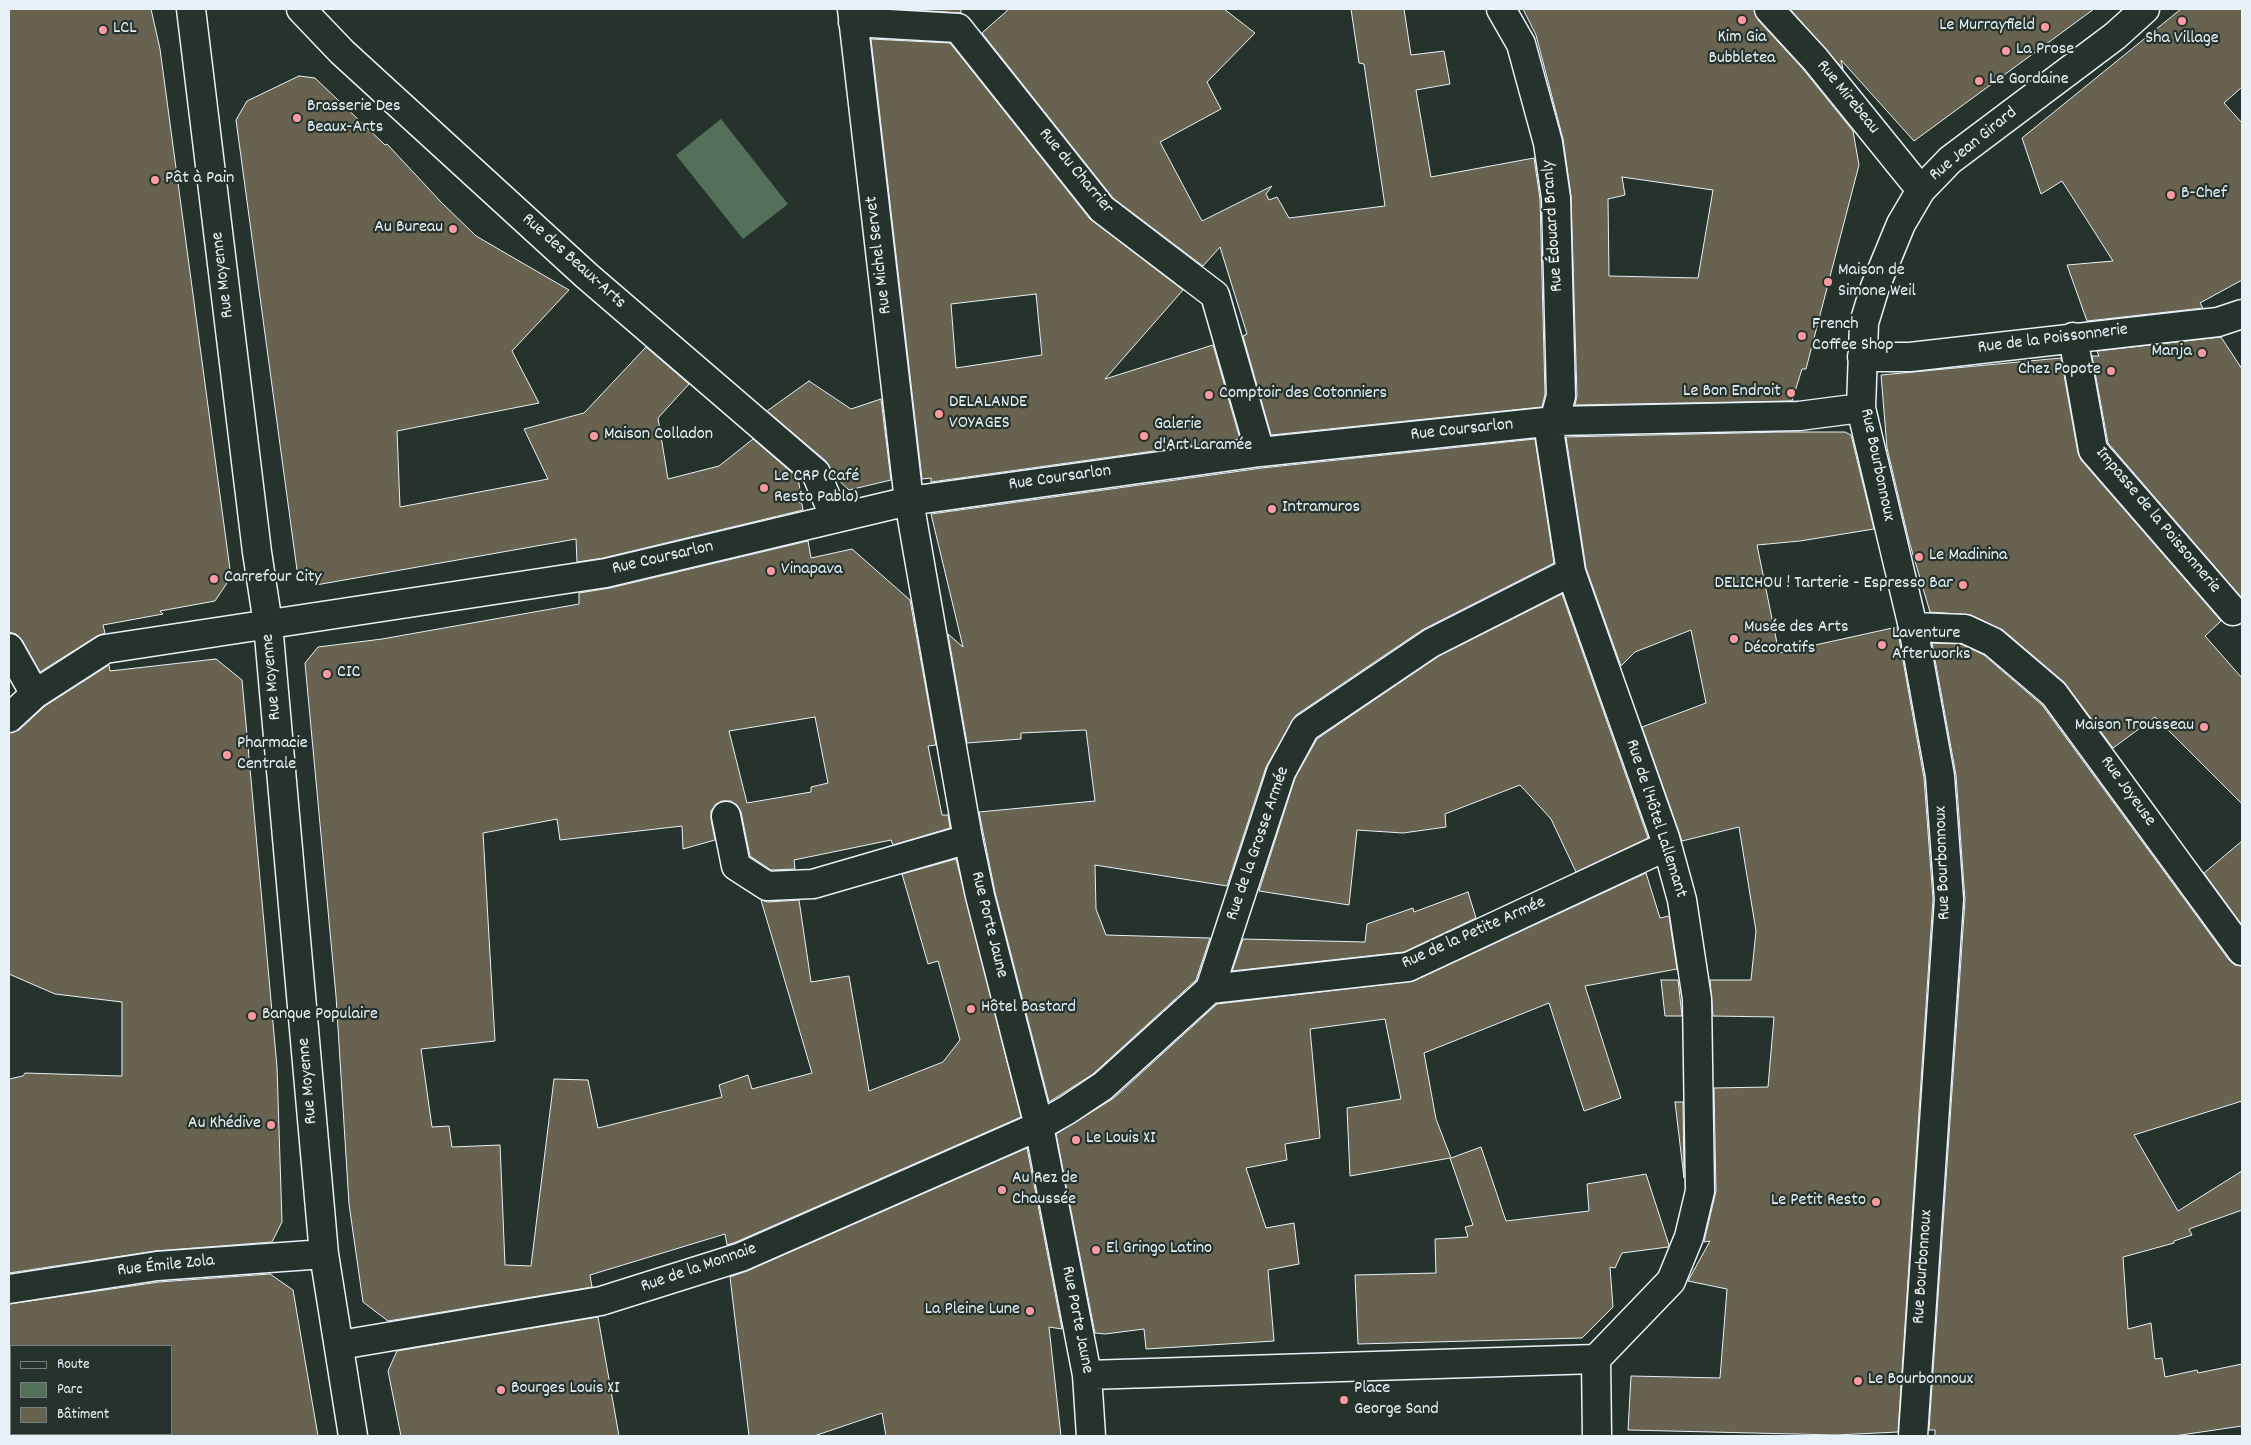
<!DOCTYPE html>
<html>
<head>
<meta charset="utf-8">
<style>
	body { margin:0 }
	#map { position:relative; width:2251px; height:1445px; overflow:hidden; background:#26332d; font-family:Dekko,sans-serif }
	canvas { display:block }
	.frame { position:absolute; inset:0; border:10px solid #e8f1f8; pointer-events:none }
	.legend { position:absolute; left:10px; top:1345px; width:162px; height:90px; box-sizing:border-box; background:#26332d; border:1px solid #747f7e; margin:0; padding:6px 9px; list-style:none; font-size:15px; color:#e8f1f8 }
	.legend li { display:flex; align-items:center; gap:10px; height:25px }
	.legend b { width:25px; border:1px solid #747f7e }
</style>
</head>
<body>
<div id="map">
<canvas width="2251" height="1445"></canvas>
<div class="frame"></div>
<ul class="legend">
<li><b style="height:6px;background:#26332d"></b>Route</li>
<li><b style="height:14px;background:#53715a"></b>Parc</li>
<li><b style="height:14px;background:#686251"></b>Bâtiment</li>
</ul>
</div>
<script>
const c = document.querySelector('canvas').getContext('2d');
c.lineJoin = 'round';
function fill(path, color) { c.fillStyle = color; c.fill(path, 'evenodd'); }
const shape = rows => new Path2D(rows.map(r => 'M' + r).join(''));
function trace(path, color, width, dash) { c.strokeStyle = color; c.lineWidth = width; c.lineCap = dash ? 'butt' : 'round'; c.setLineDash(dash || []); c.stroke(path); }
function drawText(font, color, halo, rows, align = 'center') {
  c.font = font + ' Dekko,sans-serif'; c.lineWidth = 4.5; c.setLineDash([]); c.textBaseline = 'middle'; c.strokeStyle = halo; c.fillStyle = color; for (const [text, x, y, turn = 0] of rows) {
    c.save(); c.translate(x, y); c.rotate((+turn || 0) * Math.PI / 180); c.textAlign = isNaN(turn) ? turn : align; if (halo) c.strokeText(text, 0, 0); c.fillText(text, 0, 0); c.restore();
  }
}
fill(shape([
	[721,119,788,204,743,239,676,155]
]), '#53715a');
const building = shape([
	[9,9,151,9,160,49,231,577,215,601,160,611,163,614,103,625,105,633,97,636,40,672,22,640,16,634,9,632,9,9],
	[895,9,961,9,961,13,895,9],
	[1009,9,1224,9,1255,33,1207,82,1221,109,1160,142,1202,221,1272,186,1266,194,1269,200,1277,197,1289,218,1385,206,1364,64,1359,63,1351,9,1404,9,1411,55,1444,51,1450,84,1416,90,1431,177,1534,158,1540,199,1545,394,1542,407,1271,435,1243,336,1247,334,1220,247,1203,266,1113,198,982,33,1009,9],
	[1523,9,1754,9,1758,20,1803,69,1853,131,1859,165,1806,369,1802,369,1792,401,1575,405,1577,396,1571,196,1563,139,1536,35,1523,9],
	[1622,177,1713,190,1698,278,1609,276,1608,199,1625,195,1622,177],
	[1790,9,2094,9,1914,141,1841,60,1843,69,1790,9],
	[2181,9,2242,9,2242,87,2224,103,2242,123,2242,280,2200,303,2203,308,2087,321,2067,265,2113,261,2062,181,2041,194,2022,138,2181,9],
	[871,39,950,43,1090,219,1183,290,1105,379,1213,345,1240,439,931,482,931,478,922,479,871,39],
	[1036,294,1042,355,956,368,951,304,1036,294],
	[299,76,315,78,385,145,387,144,441,202,476,236,569,290,512,351,539,403,397,431,400,507,548,479,524,429,584,413,646,347,689,384,658,418,668,479,719,466,753,439,798,478,802,501,799,502,802,504,803,510,603,558,577,562,576,539,316,585,297,570,236,120,247,101,299,76],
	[2221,337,2242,369,2242,598,2108,443,2092,356,2099,356,2097,351,2221,337],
	[2061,358,2078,453,2081,460,2221,621,2205,636,2242,678,2242,804,2155,717,2113,748,2064,682,2003,630,1971,615,1930,612,1909,541,1887,448,1881,375,2061,358],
	[809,381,851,409,881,399,891,480,849,490,834,476,826,461,767,411,809,381],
	[1782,432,1845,432,1851,435,1874,529,1800,541,1757,545,1779,653,1897,627,1924,778,1933,899,1898,1432,1836,1435,1628,1430,1631,1376,1720,1378,1727,1289,1688,1281,1710,1241,1704,1242,1716,1191,1714,1088,1768,1087,1774,1017,1713,1016,1710,980,1751,980,1756,931,1739,827,1682,841,1642,727,1706,703,1691,630,1635,652,1621,666,1586,568,1566,437,1782,432],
	[1535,439,1554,563,1422,630,1296,715,1266,767,1227,886,1095,865,1096,909,1106,935,1210,938,1196,980,1093,1074,1049,1102,995,892,979,812,1095,801,1086,730,1021,733,1021,739,967,743,948,634,963,647,931,514,1262,468,1535,439],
	[808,541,811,558,852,549,910,600,936,745,928,746,942,815,948,815,950,828,893,845,891,840,794,860,795,869,771,870,750,856,741,812,737,805,731,801,722,801,716,804,711,811,711,819,715,840,683,849,682,826,560,840,557,819,483,833,495,1041,421,1049,432,1127,449,1126,452,1147,500,1145,505,1265,531,1266,554,1079,588,1080,598,1128,722,1097,719,1085,748,1075,752,1089,812,1073,761,900,768,902,799,900,811,982,849,976,869,1091,943,1062,960,1040,938,961,928,964,902,874,956,859,1021,1117,736,1242,727,1245,725,1234,590,1275,592,1287,388,1321,363,1302,349,1204,336,996,305,663,318,647,382,639,579,604,579,593,610,588,808,541],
	[815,717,828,783,811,787,811,792,747,803,729,731,815,717],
	[1562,594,1648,838,1576,872,1551,819,1520,785,1445,814,1446,827,1403,833,1357,830,1349,905,1259,891,1295,778,1317,739,1439,656,1562,594],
	[1932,643,1961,644,1984,655,2042,705,2229,960,2235,965,2242,966,2242,1101,2134,1135,2178,1211,2242,1171,2242,1210,2189,1229,2192,1235,2174,1241,2174,1243,2123,1257,2128,1329,2151,1323,2155,1359,2162,1358,2165,1377,2197,1370,2198,1373,2242,1364,2242,1426,2174,1436,1935,1436,1935,1430,1929,1430,1965,900,1956,775,1932,643],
	[216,659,242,680,277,1067,282,1222,272,1242,155,1251,9,1273,9,1079,23,1076,25,1073,122,1076,122,1002,55,994,9,974,9,733,19,730,45,706,109,665,110,671,216,659],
	[2242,841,2242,925,2204,873,2242,841],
	[1646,873,1660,918,1669,916,1677,969,1585,986,1621,1098,1584,1111,1549,1003,1424,1053,1436,1119,1451,1158,1481,1147,1506,1221,1589,1211,1587,1184,1646,1174,1669,1245,1668,1247,1622,1253,1615,1268,1610,1267,1613,1307,1582,1338,1358,1344,1355,1275,1436,1273,1435,1239,1468,1237,1465,1227,1473,1225,1450,1158,1350,1176,1347,1108,1401,1099,1385,1019,1310,1029,1320,1138,1285,1144,1287,1160,1246,1168,1266,1228,1294,1223,1299,1264,1268,1270,1274,1341,1146,1349,1144,1329,1105,1334,1095,1333,1056,1134,1114,1098,1217,1004,1414,981,1646,873],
	[1468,892,1476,918,1404,952,1232,971,1243,939,1365,942,1367,924,1413,908,1414,912,1468,892],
	[1661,980,1678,980,1682,1016,1665,1016,1661,980],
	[1675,1102,1683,1102,1684,1178,1675,1102],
	[1027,1148,1062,1329,1049,1327,1061,1436,886,1436,882,1413,814,1436,749,1436,730,1277,747,1271,1027,1148],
	[270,1274,293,1290,318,1436,171,1436,171,1346,9,1346,9,1304,159,1282,270,1274],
	[598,1317,619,1436,401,1436,388,1371,397,1351,598,1317]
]);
fill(building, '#686251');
trace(building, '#e8f1f8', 1);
const street = shape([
	[191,9,257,552,268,624,324,1254,353,1436],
	[301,9,342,52,587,276,816,473,835,518],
	[852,9,909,501,968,839,980,896,1039,1126,1087,1375,1091,1436],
	[1501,9,1521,44,1548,143,1556,198,1561,396,1550,436,1571,572,1665,838,1682,900,1697,999,1700,1191,1689,1237,1671,1281,1596,1359,1597,1436],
	[1769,9,1815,59,1921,190],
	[853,22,958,28,1102,209,1215,295,1260,452],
	[2073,337,2093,450,2233,611],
	[1862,357,1910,357,2218,322,2242,314],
	[1913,627,1965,629,1993,642,2054,694,2242,951],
	[9,648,35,694],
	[9,718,35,694,105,649,606,573,909,501,1260,452,1555,421,1799,416,1861,408],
	[726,816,736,866,767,886,813,884,968,839],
	[1210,989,1408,967,1667,846],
	[9,1289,157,1266,324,1254],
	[340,1345,601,1301,741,1257,1039,1126,1067,1110,1103,1086,1210,989,1281,772,1305,728,1431,643,1571,572],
	[1087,1375,1596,1359],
	[1913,1436,1949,899,1940,776,1913,627,1861,408,1864,323,1875,287,1901,224,1921,190,1950,160,2115,36,2145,9]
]);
trace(street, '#e8f1f8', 31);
trace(street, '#26332d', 28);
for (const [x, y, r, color] of [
	[1742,20,5,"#ff9aa2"],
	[2182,21,5,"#ff9aa2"],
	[2045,27,5,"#ff9aa2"],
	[103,30,5,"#ff9aa2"],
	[2006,51,5,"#ff9aa2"],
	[1979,81,5,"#ff9aa2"],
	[297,118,5,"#ff9aa2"],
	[155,180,5,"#ff9aa2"],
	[2171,195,5,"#ff9aa2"],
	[453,229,5,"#ff9aa2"],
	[1828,282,5,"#ff9aa2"],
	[1802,336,5,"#ff9aa2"],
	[2202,353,5,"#ff9aa2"],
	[2111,371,5,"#ff9aa2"],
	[1791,393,5,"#ff9aa2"],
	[1209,395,5,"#ff9aa2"],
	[939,414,5,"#ff9aa2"],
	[594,436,5,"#ff9aa2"],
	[1144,436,5,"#ff9aa2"],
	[764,488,5,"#ff9aa2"],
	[1272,509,5,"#ff9aa2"],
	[1919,557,5,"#ff9aa2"],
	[771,571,5,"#ff9aa2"],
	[214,579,5,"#ff9aa2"],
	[1963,585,5,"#ff9aa2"],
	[1734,639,5,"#ff9aa2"],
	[1882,645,5,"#ff9aa2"],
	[327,674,5,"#ff9aa2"],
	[2204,727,5,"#ff9aa2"],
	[227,755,5,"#ff9aa2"],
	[971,1009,5,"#ff9aa2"],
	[252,1016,5,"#ff9aa2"],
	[271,1125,5,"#ff9aa2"],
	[1076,1140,5,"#ff9aa2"],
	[1002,1190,5,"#ff9aa2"],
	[1876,1202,5,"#ff9aa2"],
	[1096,1250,5,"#ff9aa2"],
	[1030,1311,5,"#ff9aa2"],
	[1858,1381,5,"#ff9aa2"],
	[501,1390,5,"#ff9aa2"],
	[1344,1400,5,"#ff9aa2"]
]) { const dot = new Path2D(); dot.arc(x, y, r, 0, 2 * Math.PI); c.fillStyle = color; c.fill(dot); trace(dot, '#26332d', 2); }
drawText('18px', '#e8f1f8', '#26332d', [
	["Le Murrayfield",2035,27,"right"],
	["LCL",113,30],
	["Kim Gia",1742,39,"center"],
	["Bubbletea",1742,60,"center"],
	["Sha Village",2182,40,"center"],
	["La Prose",2016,51],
	["Le Gordaine",1989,81],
	["Brasserie Des",307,108],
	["Beaux-Arts",307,129],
	["Pât à Pain",165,180],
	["B-Chef",2181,195],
	["Au Bureau",443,229,"right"],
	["Maison de",1838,272],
	["Simone Weil",1838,293],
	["French",1812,326],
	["Coffee Shop",1812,347],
	["Manja",2192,353,"right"],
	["Chez Popote",2101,371,"right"],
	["Le Bon Endroit",1781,393,"right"],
	["Comptoir des Cotonniers",1219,395],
	["DELALANDE",949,404],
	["VOYAGES",949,425],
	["Galerie",1154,426],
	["d'Art Laramée",1154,447],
	["Maison Colladon",604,436],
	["Le CRP (Café",774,478],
	["Resto Pablo)",774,499],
	["Intramuros",1282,509],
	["Le Madinina",1929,557],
	["Vinapava",781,571],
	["Carrefour City",224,579],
	["DELICHOU ! Tarterie - Espresso Bar",1953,585,"right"],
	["Musée des Arts",1744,629],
	["Décoratifs",1744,650],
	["Laventure",1892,635],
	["Afterworks",1892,656],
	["CIC",337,674],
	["Maison Trousseau",2194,727,"right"],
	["Pharmacie",237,745],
	["Centrale",237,766],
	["Hôtel Bastard",981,1009],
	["Banque Populaire",262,1016],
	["Au Khédive",261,1125,"right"],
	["Le Louis XI",1086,1140],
	["Au Rez de",1012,1180],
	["Chaussée",1012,1201],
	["Le Petit Resto",1866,1202,"right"],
	["El Gringo Latino",1106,1250],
	["La Pleine Lune",1020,1311,"right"],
	["Le Bourbonnoux",1868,1381],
	["Bourges Louis XI",511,1390],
	["Place",1354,1390],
	["George Sand",1354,1411]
], 'left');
drawText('18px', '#e8f1f8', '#26332d', [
	["Rue Mirebeau",1847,98,51],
	["Rue Jean Girard",1974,145,-39],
	["Rue du Charrier",1075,172,50],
	["Rue Édouard Branly",1554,226,-94],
	["Rue Michel Servet",880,255,-97],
	["Rue des Beaux-Arts",573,262,42],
	["Rue Moyenne",224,275,-97],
	["Rue de la Poissonnerie",2053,340,-7],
	["Rue Coursarlon",1462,431,-6],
	["Rue Bourbonnoux",1876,465,78],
	["Rue Coursarlon",1060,479,-8],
	["Impasse de la Poissonnerie",2157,521,50],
	["Rue Coursarlon",663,559,-13],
	["Rue Moyenne",273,677,-95],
	["Rue Joyeuse",2127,792,54],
	["Rue de l'Hôtel Lallemant",1655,819,72],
	["Rue de la Grosse Armée",1259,844,-71],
	["Rue Bourbonnoux",1944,863,-92],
	["Rue Porte Jaune",988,925,76],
	["Rue de la Petite Armée",1474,934,-24],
	["Rue Moyenne",309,1081,-95],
	["Rue Émile Zola",166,1267,-6],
	["Rue Bourbonnoux",1924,1267,-86],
	["Rue de la Monnaie",699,1269,-19],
	["Rue Porte Jaune",1076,1320,79]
]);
</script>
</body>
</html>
